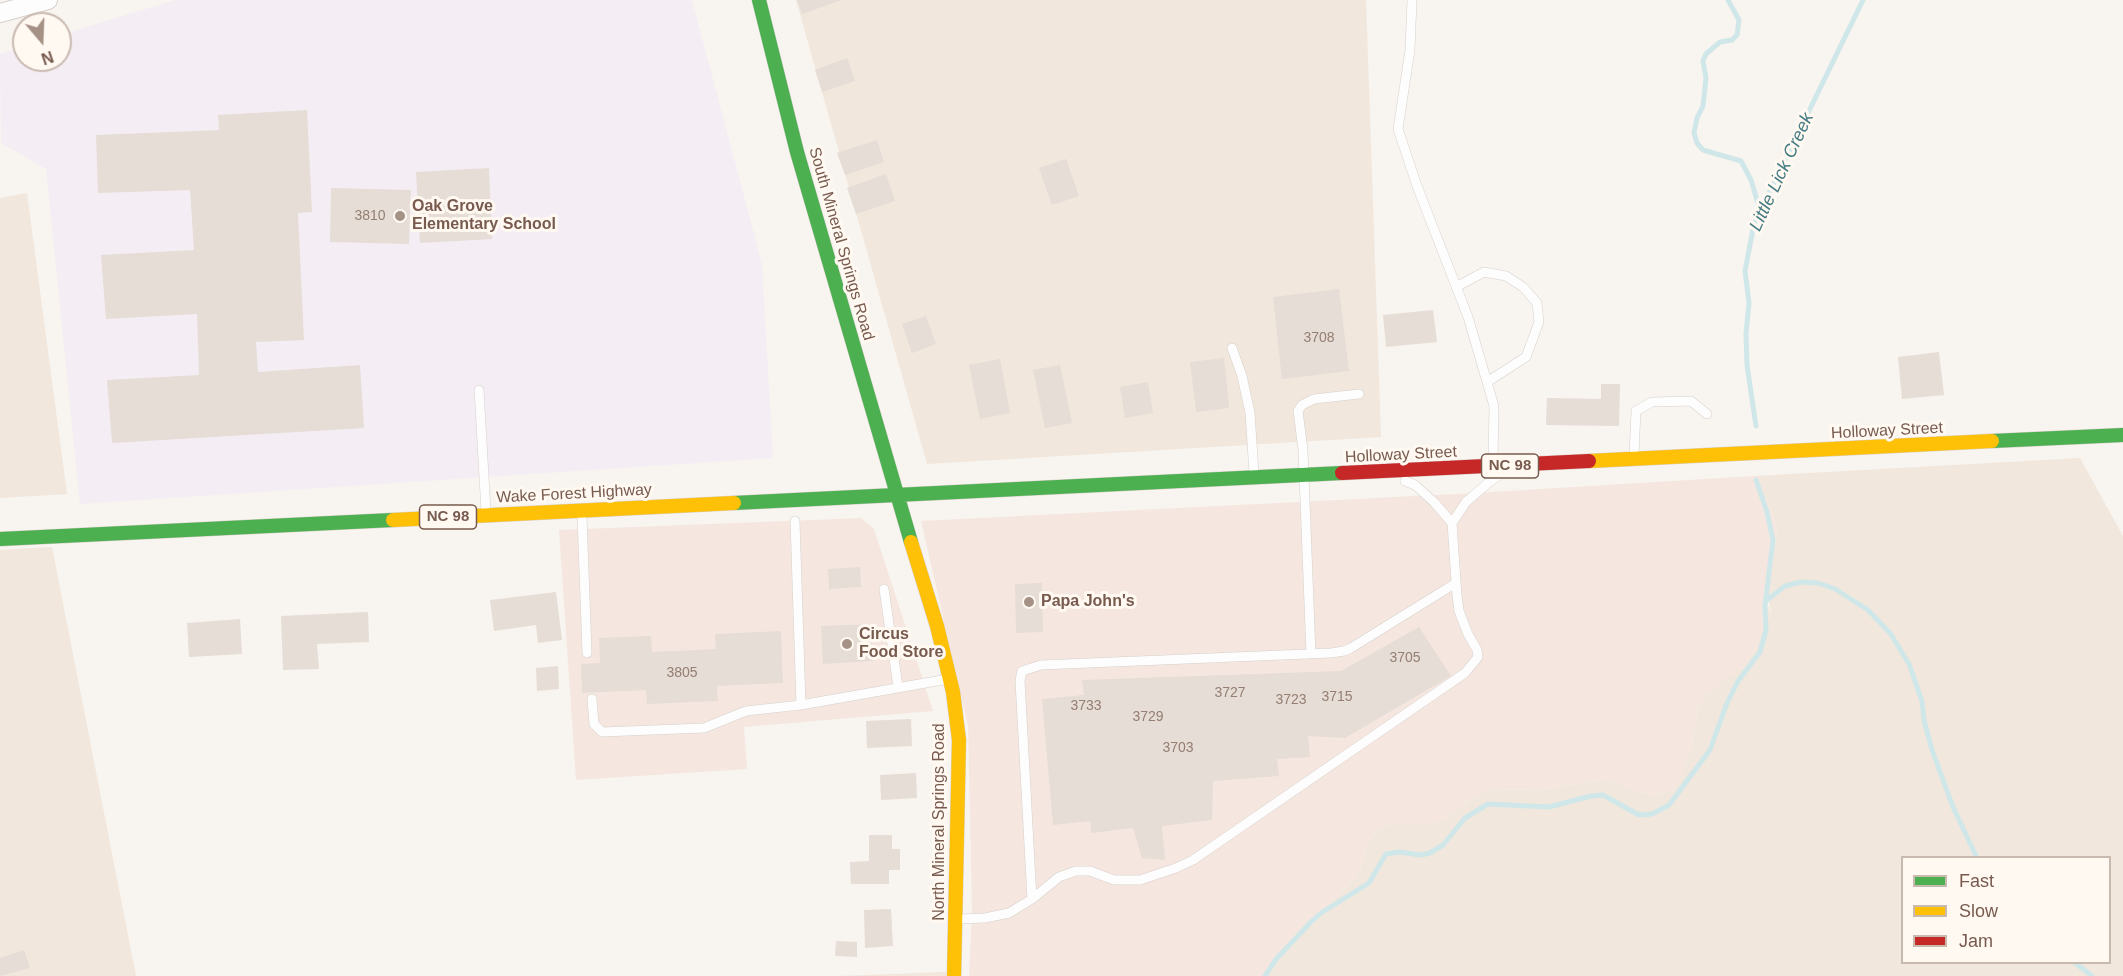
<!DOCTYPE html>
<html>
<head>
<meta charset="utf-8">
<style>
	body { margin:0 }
	#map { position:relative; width:2123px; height:976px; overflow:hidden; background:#f8f4ef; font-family:Helvetica,sans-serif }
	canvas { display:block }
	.legend { position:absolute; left:1901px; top:856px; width:210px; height:108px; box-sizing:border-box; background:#fff9f2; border:2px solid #c9bab0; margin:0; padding:8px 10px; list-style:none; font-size:18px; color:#785b4e }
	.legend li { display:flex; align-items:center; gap:12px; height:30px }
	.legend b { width:30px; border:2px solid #c9bab0 }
	.north { position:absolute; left:12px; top:12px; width:60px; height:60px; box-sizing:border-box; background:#fff9f2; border:2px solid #c9bab0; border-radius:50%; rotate:161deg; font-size:16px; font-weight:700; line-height:24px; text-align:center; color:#785b4e }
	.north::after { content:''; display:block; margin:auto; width:21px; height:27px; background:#a59186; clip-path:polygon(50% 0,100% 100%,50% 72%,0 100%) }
</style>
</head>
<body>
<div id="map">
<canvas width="2123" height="976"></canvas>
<ul class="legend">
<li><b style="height:8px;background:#4caf50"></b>Fast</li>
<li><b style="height:8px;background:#ffc107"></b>Slow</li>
<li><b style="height:8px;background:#c62828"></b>Jam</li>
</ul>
<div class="north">N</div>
</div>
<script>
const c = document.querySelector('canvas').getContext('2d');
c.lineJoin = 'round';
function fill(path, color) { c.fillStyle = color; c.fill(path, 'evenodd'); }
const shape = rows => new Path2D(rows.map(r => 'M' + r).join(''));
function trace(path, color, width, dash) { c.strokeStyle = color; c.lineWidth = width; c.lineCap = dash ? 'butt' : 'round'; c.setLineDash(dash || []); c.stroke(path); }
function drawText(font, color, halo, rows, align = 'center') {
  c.font = font + ' Helvetica,sans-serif'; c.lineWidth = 6; c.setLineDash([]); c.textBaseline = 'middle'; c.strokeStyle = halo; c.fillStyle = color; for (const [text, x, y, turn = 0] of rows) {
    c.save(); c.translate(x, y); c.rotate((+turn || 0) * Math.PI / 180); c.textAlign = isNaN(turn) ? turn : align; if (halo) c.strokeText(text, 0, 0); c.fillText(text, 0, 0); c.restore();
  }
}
fill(shape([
	[796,0,1366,0,1381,437,927,464],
	[27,193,67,494,0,498,0,198],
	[2080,458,2123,536,2123,976,1265,976,1277,958,1359,873,1368,843,1377,831,1389,825,1430,825,1444,819,1479,794,1494,789,1536,790,1609,779,1634,791,1654,795,1673,790,1691,750,1698,707,1705,696,1742,667,1754,652,1771,613,1766,584,1777,535,1775,520,1754,476],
	[1902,858,2110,858,2110,962,1902,962],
	[52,547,136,976,0,976,0,550],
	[946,972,946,976,838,976]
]), '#f1e7dd');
fill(shape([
	[1754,476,1775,520,1777,534,1766,584,1766,601,1771,613,1754,652,1742,668,1705,696,1698,707,1691,750,1683,773,1673,790,1654,795,1634,791,1609,779,1536,790,1494,789,1479,794,1444,819,1430,825,1389,825,1377,831,1368,843,1359,873,1277,958,1265,976,969,976,972,910,968,726,921,521,1475,493],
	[861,518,874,529,933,711,744,727,747,769,576,780,559,530]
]), '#f5e7e0');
fill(shape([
	[175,0,692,0,762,264,773,458,80,504,46,169,1,143,0,54,24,46,24,60,60,60,60,35]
]), '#f5edf4');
trace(shape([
	[1728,0,1739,20,1737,35,1732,40,1720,42,1706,54,1703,61,1706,78,1703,106,1697,118,1694,133,1697,143,1703,150,1741,161,1751,180,1760,210],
	[1756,426,1747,365,1746,333,1749,303,1745,271,1754,224,1863,0],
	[1767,600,1785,586,1801,582,1818,583,1835,589,1868,610,1890,633,1909,664,1922,701,1924,720,1932,750,1953,807,1977,858],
	[2074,962,2092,976],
	[1265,976,1277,958,1312,921,1321,913,1369,883,1386,854,1399,852,1421,855,1430,853,1443,845,1465,818,1488,804,1549,807,1591,796,1603,795,1639,815,1652,814,1669,805,1710,750,1727,703,1738,681,1760,652,1766,630,1765,606,1773,540,1767,512,1756,480]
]), '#d0e7e9', 5);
fill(shape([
	[797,0,841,0,802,14],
	[847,58,855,81,822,92,815,70],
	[307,110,312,212,298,213,304,340,256,342,258,372,360,365,364,428,112,443,107,380,199,375,197,314,106,319,101,255,194,250,190,190,98,193,96,135,219,130,218,115],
	[877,140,884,162,845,175,837,153],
	[1066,159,1079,196,1052,205,1039,168],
	[489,168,492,239,420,243,416,172],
	[886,174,895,201,856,214,847,188],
	[331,188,411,190,409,244,330,242],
	[1339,289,1349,371,1282,379,1273,297],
	[1433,310,1437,342,1386,347,1383,315],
	[926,316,936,344,912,353,902,324],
	[1939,352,1944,395,1902,399,1898,357],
	[1224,358,1229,408,1196,412,1190,362],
	[1000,359,1010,413,980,419,969,365],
	[1060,365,1072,423,1045,428,1033,370],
	[1148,382,1153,413,1125,418,1120,387],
	[1601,384,1620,384,1619,426,1546,425,1547,398,1601,399],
	[860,567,861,587,829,589,828,569],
	[1042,583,1043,632,1016,633,1015,584],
	[556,592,562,640,538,643,536,625,494,631,490,600],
	[368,612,369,642,317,644,319,669,283,670,281,616],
	[240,619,242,654,189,657,187,623],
	[871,624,873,661,823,664,821,626],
	[1419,627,1451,676,1345,738,1308,736,1310,757,1277,759,1279,776,1213,781,1212,820,1162,826,1165,860,1142,858,1133,828,1091,833,1090,821,1053,825,1042,699,1084,695,1082,680,1341,671],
	[781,631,783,683,717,686,718,701,647,704,646,690,582,693,581,664,600,663,599,638,651,636,652,652,716,649,715,634],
	[558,666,559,689,537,691,536,668],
	[911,719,912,746,867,748,866,721],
	[916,773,917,798,881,800,880,775],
	[869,835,892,835,892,849,900,849,900,870,889,870,889,884,851,884,850,862,869,861],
	[891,909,893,946,865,948,864,910],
	[836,941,857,942,857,957,835,956],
	[24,950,30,968,0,976,0,958]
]), '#e5ddd6');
const lane = shape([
	[1412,0,1410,50,1398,129,1417,186,1468,317,1494,406,1493,461],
	[1456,287,1484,272,1506,276,1523,287,1537,303,1539,322,1526,357,1487,382],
	[1232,348,1242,376,1250,413,1254,473],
	[479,390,486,511],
	[1634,455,1636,411,1652,402,1691,401,1707,414],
	[582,516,587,653],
	[795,521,801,705],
	[1452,523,1466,502,1488,483,1498,476],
	[884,589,898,687],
	[1311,654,1303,450,1298,411,1302,405,1314,399,1359,394],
	[592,699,594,724,602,732,704,728,746,711,801,705,948,679],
	[1032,899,1020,681,1022,671,1041,665,1331,653,1344,651,1351,648,1456,583],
	[958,919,985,918,1009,913,1032,899,1059,877,1076,871,1090,871,1114,880,1140,880,1176,868,1193,860,1465,673,1478,657,1477,650,1468,634,1459,611,1457,596,1452,523,1434,502,1415,485,1405,481]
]);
const street = shape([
	[0,13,48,0]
]);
const fast = shape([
	[759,0,797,152,911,542],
	[1992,441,2123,435],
	[734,503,1342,473],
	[0,539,393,520]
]);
const slow = shape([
	[1589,461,1992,441],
	[393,520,734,503],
	[911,542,937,626,953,692,959,740,954,976]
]);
const jam = shape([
	[1342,473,1589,461]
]);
trace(lane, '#d6d0ca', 10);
trace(street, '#d6d0ca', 20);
trace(fast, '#d8d0cb', 15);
trace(slow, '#d8d0cb', 15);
trace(jam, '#d8d0cb', 15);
trace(lane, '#fefdfd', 9);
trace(street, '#fefdfd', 18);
trace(fast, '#4caf50', 14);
trace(slow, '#ffc107', 14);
trace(jam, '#c62828', 14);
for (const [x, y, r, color] of [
	[400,216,6,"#a59186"],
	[1029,602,6,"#a59186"],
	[847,644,6,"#a59186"]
]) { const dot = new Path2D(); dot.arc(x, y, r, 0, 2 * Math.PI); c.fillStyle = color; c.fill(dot); trace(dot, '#fff9f2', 2); }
drawText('14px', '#957e72', null, [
	["3810",370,216],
	["3708",1319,338],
	["3705",1405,658],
	["3805",682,673],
	["3727",1230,693],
	["3715",1337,697],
	["3723",1291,700],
	["3733",1086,706],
	["3729",1148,717],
	["3703",1178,748]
]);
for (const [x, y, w] of [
	[1510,466,57],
	[448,517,57]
]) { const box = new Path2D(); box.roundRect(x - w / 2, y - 12, w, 24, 4.5); c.fillStyle = '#fff9f2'; c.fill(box); trace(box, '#785b4e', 1.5); }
drawText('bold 15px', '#785b4e', null, [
	["NC 98",1510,466],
	["NC 98",448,517]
]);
drawText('bold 16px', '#785b4e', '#fff9f2', [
	["Oak Grove",412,207],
	["Elementary School",412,225],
	["Papa John's",1041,602],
	["Circus",859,635],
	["Food Store",859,653]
], 'left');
drawText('16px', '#785b4e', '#fff9f2', [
	["South Mineral Springs Road",841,244,74],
	["Holloway Street",1887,431,-3],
	["Holloway Street",1401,455,-3],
	["Wake Forest Highway",574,494,-3],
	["North Mineral Springs Road",940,822,-90]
]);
drawText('italic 18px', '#447b83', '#fff9f2', [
	["Little Lick Creek",1782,172,-65]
]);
</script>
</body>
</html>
